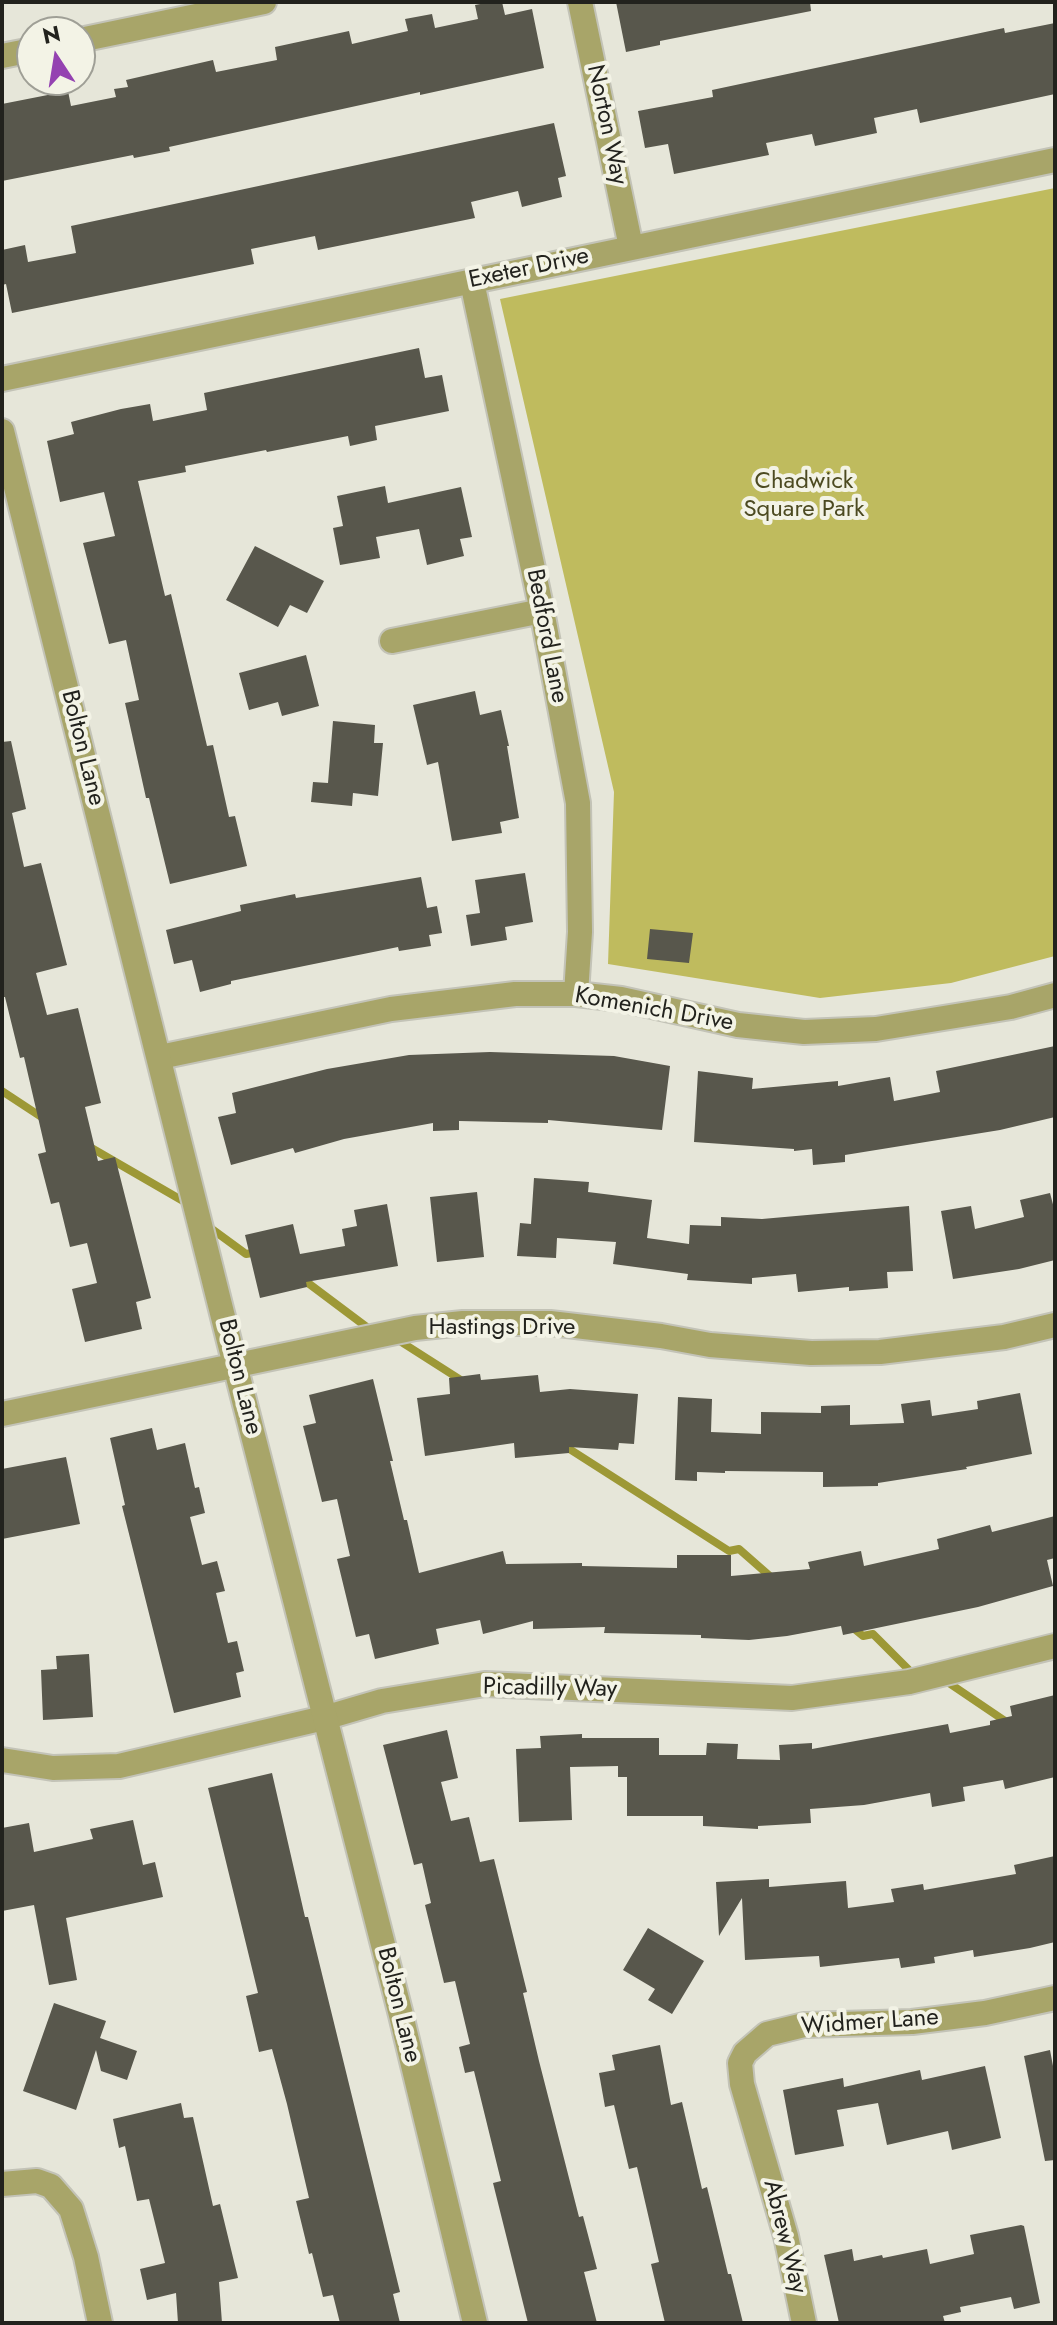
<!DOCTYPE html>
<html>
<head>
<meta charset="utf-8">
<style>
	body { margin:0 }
	#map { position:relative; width:1057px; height:2325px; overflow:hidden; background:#e6e6d9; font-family:Jost,sans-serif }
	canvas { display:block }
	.frame { position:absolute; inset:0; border:4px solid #22221d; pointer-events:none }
	.north { position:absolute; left:16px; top:16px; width:80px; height:80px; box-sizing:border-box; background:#f3f3e6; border:2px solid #9f9f96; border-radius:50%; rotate:348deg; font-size:22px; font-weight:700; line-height:32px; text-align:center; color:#22221d }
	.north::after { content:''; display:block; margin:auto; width:28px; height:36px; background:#9442b1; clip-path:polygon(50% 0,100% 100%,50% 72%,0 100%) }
</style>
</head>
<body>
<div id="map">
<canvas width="1057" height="2325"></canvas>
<div class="frame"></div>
<div class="north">N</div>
</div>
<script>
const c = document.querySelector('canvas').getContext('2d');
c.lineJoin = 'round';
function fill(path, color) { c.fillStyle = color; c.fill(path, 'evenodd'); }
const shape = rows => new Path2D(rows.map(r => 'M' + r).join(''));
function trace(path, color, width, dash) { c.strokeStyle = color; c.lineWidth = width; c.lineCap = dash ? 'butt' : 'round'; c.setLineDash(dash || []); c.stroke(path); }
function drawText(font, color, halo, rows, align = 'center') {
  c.font = font + ' Jost,sans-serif'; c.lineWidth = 8; c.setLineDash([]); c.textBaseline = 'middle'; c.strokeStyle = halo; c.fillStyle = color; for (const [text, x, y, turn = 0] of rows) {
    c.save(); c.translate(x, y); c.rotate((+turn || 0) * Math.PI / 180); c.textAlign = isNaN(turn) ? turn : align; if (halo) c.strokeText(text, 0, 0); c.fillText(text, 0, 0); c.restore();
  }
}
fill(shape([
	[1055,188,1055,956,951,983,820,998,608,964,614,792,500,299]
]), '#bfbb5e');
trace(shape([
	[2,1091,46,1120],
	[88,1146,190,1205],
	[205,1224,246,1254,258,1252],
	[300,1277,372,1331],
	[395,1338,464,1382],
	[560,1443,729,1551,739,1549,772,1578],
	[852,1627,863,1636,873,1634,914,1675],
	[943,1679,1008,1723]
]), '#9d9836', 8);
fill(shape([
	[491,2,502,2,505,15,532,9,544,68,420,95,420,92,169,147,170,151,134,158,133,155,2,181,2,104,68,91,71,106,116,97,114,89,128,87,126,80,213,60,216,72,277,60,275,47,349,31,352,44,408,31,405,19,432,14,435,28,478,19,475,5],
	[616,2,810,2,811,11,660,41,660,45,626,52],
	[1055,23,1055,94,920,123,917,109,874,118,877,133,815,146,812,134,766,143,769,155,674,174,668,144,645,148,638,111,713,97,712,90,1004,28,1005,33],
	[554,123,566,176,558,178,562,197,522,207,518,191,471,202,475,218,318,250,315,236,251,249,254,264,12,313,6,284,2,285,2,250,25,245,28,262,76,253,71,226],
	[419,348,425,378,442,375,449,411,375,426,377,440,350,446,348,436,267,452,266,450,185,466,186,472,138,481,165,596,171,594,207,746,213,745,229,817,235,816,247,866,170,884,149,798,146,798,125,703,139,700,126,640,109,644,83,543,115,536,104,492,60,502,47,441,74,434,71,422,121,409,150,404,153,421,207,410,204,393],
	[385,486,388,503,461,487,472,537,460,539,464,556,427,565,419,529,376,537,380,558,340,565,333,528,343,526,337,496],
	[255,546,324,581,307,613,290,605,278,627,226,600],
	[306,655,319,706,282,716,278,702,249,710,239,673],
	[475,691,480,715,501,710,509,746,507,746,519,818,500,822,502,833,452,841,438,762,427,765,413,705],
	[333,721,375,725,374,743,383,743,378,796,353,793,352,806,311,802,313,782,328,783],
	[11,741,26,809,12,813,24,867,41,863,67,965,36,973,47,1015,78,1008,101,1103,85,1107,98,1161,115,1157,151,1298,136,1302,142,1329,85,1342,72,1289,97,1283,87,1243,70,1247,59,1202,51,1204,38,1154,46,1152,24,1057,20,1058,5,997,2,997,2,742],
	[525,873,533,922,505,927,507,940,471,946,466,915,480,913,475,880],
	[421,877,427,908,437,906,442,933,429,935,431,946,399,951,398,947,309,965,231,981,231,984,200,992,192,960,174,964,166,930,241,911,240,905,295,894,296,898],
	[650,929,693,933,689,963,647,959],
	[1055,1046,1055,1117,1000,1130,845,1155,845,1162,813,1165,812,1149,794,1151,794,1149,694,1142,698,1071,753,1078,752,1089,838,1081,838,1086,890,1077,894,1101,940,1092,936,1071],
	[490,1052,614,1056,670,1066,662,1130,548,1120,548,1123,459,1121,459,1130,433,1131,433,1123,344,1139,295,1153,293,1148,231,1165,218,1117,236,1113,232,1093,327,1069,409,1055],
	[534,1178,589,1182,588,1192,652,1200,647,1238,689,1244,690,1225,721,1226,721,1217,762,1219,909,1206,913,1271,887,1272,888,1288,849,1291,849,1287,798,1292,796,1274,752,1278,752,1284,687,1280,688,1274,613,1264,616,1242,557,1238,556,1258,517,1256,520,1223,531,1224],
	[477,1192,484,1257,437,1262,430,1197],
	[1050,1193,1055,1212,1055,1260,1019,1269,953,1279,941,1211,971,1206,975,1229,1024,1217,1020,1200],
	[387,1204,398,1266,306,1282,307,1287,260,1298,245,1235,293,1224,300,1254,345,1246,342,1229,357,1226,354,1210],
	[480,1374,481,1380,538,1375,540,1392,570,1389,638,1394,634,1444,619,1443,618,1450,569,1447,569,1453,515,1458,514,1443,425,1456,417,1398,450,1394,449,1378],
	[373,1379,393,1461,390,1461,404,1520,407,1520,419,1573,503,1551,506,1564,582,1563,582,1566,677,1568,677,1555,731,1555,731,1576,810,1569,808,1562,861,1551,864,1566,939,1549,937,1539,990,1525,992,1532,1055,1516,1055,1558,1047,1560,1053,1586,978,1607,843,1635,841,1626,787,1636,749,1640,701,1638,701,1635,604,1633,605,1627,533,1629,533,1621,483,1634,480,1620,436,1629,439,1644,375,1659,369,1634,356,1637,337,1559,350,1556,337,1499,322,1502,303,1426,316,1423,309,1395],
	[1020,1393,1032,1454,966,1467,967,1469,878,1483,878,1486,823,1487,823,1472,725,1471,725,1473,697,1472,697,1481,675,1480,678,1397,712,1399,711,1432,761,1434,761,1412,821,1413,821,1406,850,1405,850,1425,904,1423,901,1404,930,1400,932,1416,978,1409,977,1401],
	[152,1428,157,1450,185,1443,195,1488,199,1487,205,1513,190,1517,202,1565,217,1561,225,1591,216,1593,228,1643,237,1641,244,1671,236,1673,241,1697,174,1713,122,1506,125,1505,110,1438],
	[66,1457,80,1524,2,1539,2,1469],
	[89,1654,93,1717,43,1720,41,1670,57,1669,56,1656],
	[1055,1695,1055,1777,1005,1789,1003,1780,963,1787,965,1801,932,1807,930,1793,864,1805,810,1809,811,1823,758,1826,758,1829,703,1826,703,1816,627,1816,627,1777,618,1777,618,1766,570,1767,572,1820,519,1822,516,1749,541,1748,540,1736,582,1734,582,1738,659,1738,659,1755,706,1755,707,1743,738,1744,737,1759,780,1760,779,1745,812,1743,812,1749,948,1724,950,1733,990,1725,990,1721,1012,1716,1010,1706],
	[447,1730,458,1778,441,1782,451,1821,469,1817,480,1862,494,1859,527,1992,523,1993,539,2061,579,2217,583,2216,597,2269,584,2272,597,2323,528,2323,493,2183,501,2181,474,2071,465,2073,459,2047,470,2044,455,1981,444,1983,425,1905,431,1903,422,1863,414,1865,383,1745],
	[272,1773,305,1917,308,1917,400,2292,393,2294,400,2323,340,2323,333,2295,323,2297,312,2253,309,2254,296,2201,309,2198,287,2104,272,2049,259,2052,246,1996,258,1993,208,1788],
	[133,1820,143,1865,155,1862,163,1897,66,1918,77,1980,49,1985,34,1905,2,1911,2,1828,29,1823,34,1852,93,1839,90,1829],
	[1055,1856,1055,1942,1030,1948,974,1957,973,1950,934,1957,935,1963,901,1968,899,1958,820,1967,819,1956,745,1960,742,1898,719,1936,716,1882,769,1879,769,1887,846,1881,848,1908,894,1902,891,1889,923,1884,924,1890,1016,1874,1014,1865],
	[648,1928,704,1961,672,2014,648,2000,655,1989,623,1970],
	[54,2003,106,2021,100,2038,137,2051,127,2080,101,2071,96,2050,76,2110,23,2091],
	[660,2045,671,2105,682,2102,702,2189,707,2187,728,2274,731,2274,743,2323,665,2323,651,2264,659,2262,637,2167,629,2169,614,2105,605,2107,599,2073,615,2070,612,2055],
	[1050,2050,1053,2066,1055,2066,1055,2160,1045,2161,1024,2056],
	[985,2066,1001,2138,952,2150,948,2131,887,2145,878,2103,837,2110,844,2146,795,2155,783,2090,843,2078,844,2087,920,2070,922,2080],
	[181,2103,184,2118,193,2117,213,2206,220,2204,238,2278,219,2282,222,2323,178,2323,176,2293,147,2300,140,2269,165,2263,149,2199,137,2201,125,2146,119,2148,113,2119],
	[1021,2225,1024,2226,1040,2303,1014,2309,1011,2297,960,2307,961,2312,943,2316,945,2323,839,2323,824,2255,852,2249,854,2261,882,2255,883,2258,927,2249,930,2264,974,2254,970,2235]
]), '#58574c');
const minor = shape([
	[580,2,631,247],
	[80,40,264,2],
	[2,56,32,50],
	[472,282,542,611,578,803,580,932,576,994],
	[2,379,1055,160],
	[392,641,542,611],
	[160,1057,391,1009,515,994,576,994,621,999,738,1025,804,1032,876,1029,1011,1007,1055,995],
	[2,1760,53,1768,119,1766,324,1718,382,1701,485,1684,792,1698,909,1682,1055,1646],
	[2,2184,37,2181,51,2186,71,2209,86,2257,100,2323],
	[804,2323,786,2236,742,2084,740,2063,745,2053,767,2034,804,2025,912,2022,985,2013,1055,1998]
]);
const tertiary = shape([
	[2,431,235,1365,401,2015,475,2323],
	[2,1414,415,1328,463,1323,550,1323,661,1336,710,1345,811,1353,880,1352,1004,1337,1055,1325]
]);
trace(minor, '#c3c3b7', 28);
trace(tertiary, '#c3c3b7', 28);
trace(minor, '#a8a569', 24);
trace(tertiary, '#a8a569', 24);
drawText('24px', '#22221d', '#f3f3e6', [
	["Norton Way",606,125,78],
	["Exeter Drive",529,269,-12],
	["Bedford Lane",546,636,79],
	["Bolton Lane",82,748,76],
	["Komenich Drive",654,1010,10],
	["Hastings Drive",502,1328],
	["Bolton Lane",239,1377,76],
	["Picadilly Way",550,1689,1],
	["Bolton Lane",398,2005,76],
	["Widmer Lane",870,2023,-4],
	["Abrew Way",784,2237,76]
]);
drawText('24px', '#4c4a21', '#f3f3e6', [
	["Chadwick",804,482],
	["Square Park",804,510]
]);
</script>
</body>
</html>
